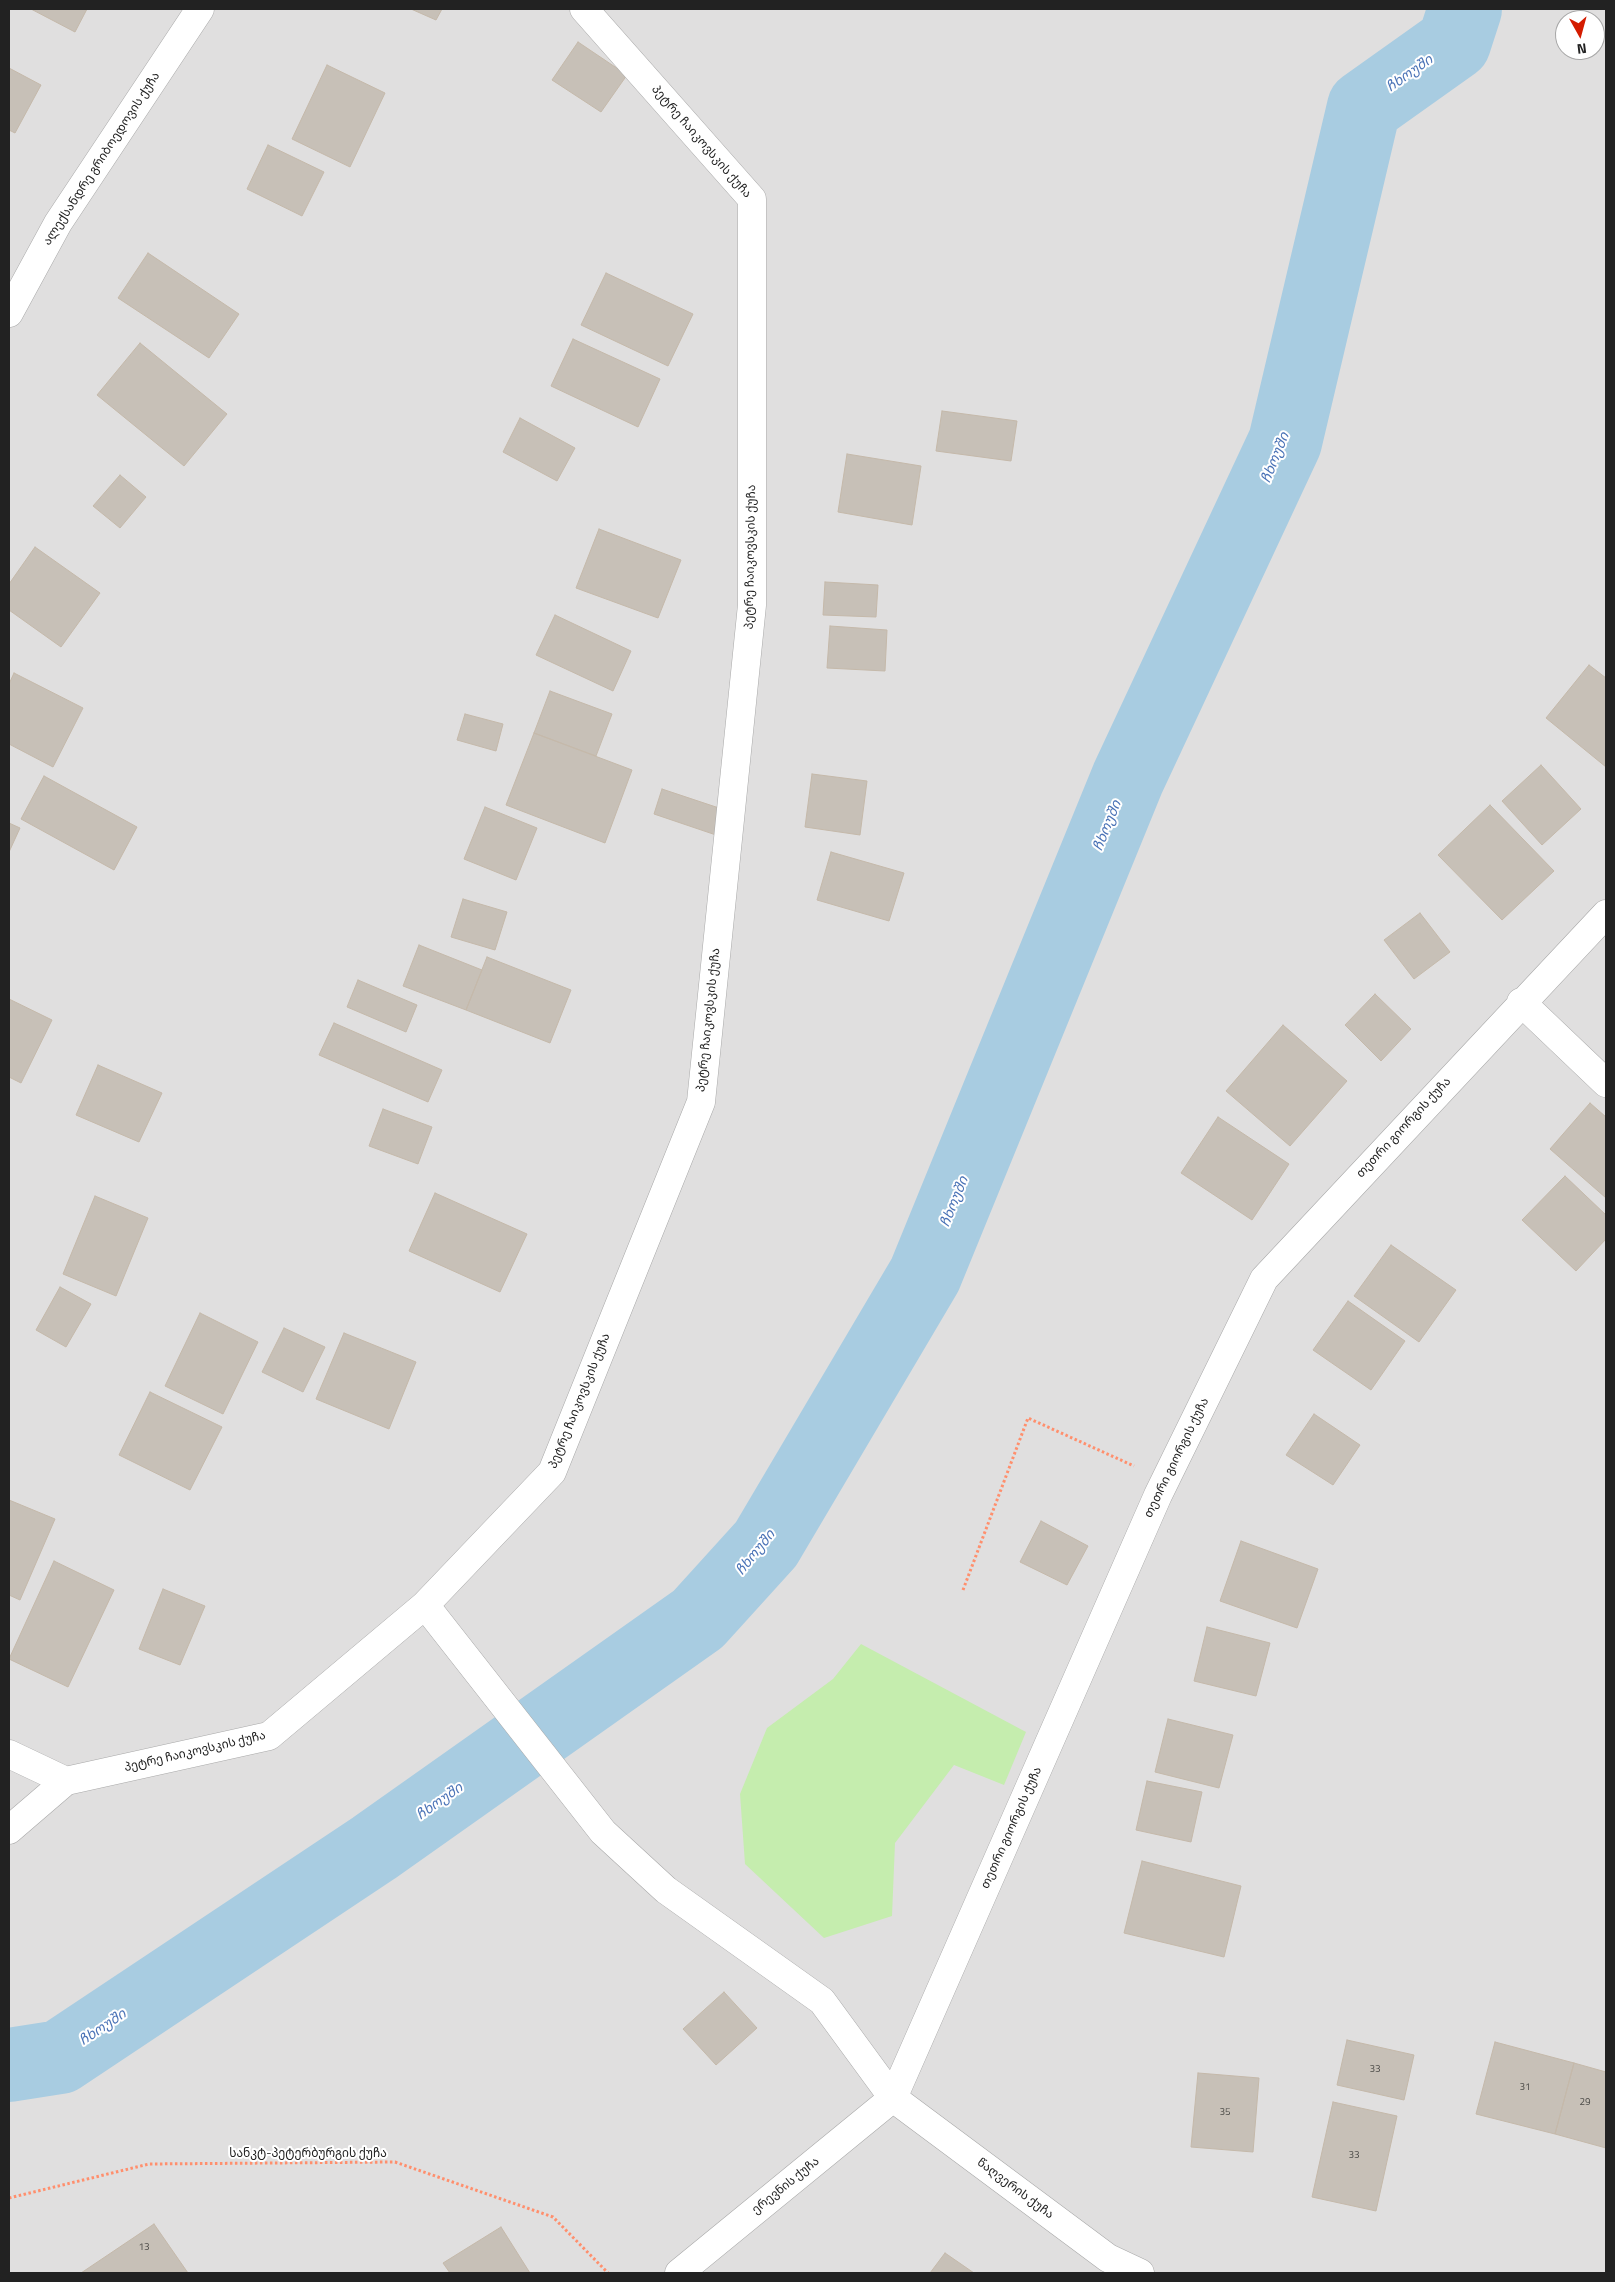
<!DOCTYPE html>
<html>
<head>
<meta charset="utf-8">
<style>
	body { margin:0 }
	#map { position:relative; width:1615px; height:2282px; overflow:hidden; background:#f2f0e8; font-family:"Titillium Web",sans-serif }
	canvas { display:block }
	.frame { position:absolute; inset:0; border:10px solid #222; pointer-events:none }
	.north { position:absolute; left:1555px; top:10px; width:50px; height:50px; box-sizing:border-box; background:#fff; border:1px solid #a7a7a7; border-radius:50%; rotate:173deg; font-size:14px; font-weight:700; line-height:20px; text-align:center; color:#222 }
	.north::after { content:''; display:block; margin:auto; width:18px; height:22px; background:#d41c00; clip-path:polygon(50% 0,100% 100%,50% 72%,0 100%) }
</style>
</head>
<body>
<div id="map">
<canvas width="1615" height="2282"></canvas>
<div class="frame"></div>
<div class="north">N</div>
</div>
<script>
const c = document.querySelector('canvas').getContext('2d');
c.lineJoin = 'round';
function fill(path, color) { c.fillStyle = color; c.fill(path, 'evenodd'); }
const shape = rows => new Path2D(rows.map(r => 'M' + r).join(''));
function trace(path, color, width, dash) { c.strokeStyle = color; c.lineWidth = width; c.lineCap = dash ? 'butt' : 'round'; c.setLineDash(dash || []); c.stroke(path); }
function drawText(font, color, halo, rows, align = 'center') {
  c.font = font + ' "Titillium Web","Noto Sans Georgian",sans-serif'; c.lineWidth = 4; c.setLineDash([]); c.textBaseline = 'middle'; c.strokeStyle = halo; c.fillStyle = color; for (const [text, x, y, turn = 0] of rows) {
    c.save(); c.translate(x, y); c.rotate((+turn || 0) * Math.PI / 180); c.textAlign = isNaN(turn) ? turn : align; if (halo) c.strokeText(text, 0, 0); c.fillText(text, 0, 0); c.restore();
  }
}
fill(shape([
	[9,9,1606,9,1606,2273,9,2273],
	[1565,20,1595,20,1595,50,1565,50]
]), '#e0dfdf');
fill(shape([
	[861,1644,1026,1732,1004,1785,954,1765,895,1843,892,1916,824,1938,745,1864,740,1794,767,1728,833,1679]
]), '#c5edae');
trace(shape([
	[9,2065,60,2057,374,1848,698,1619,766,1544,925,1275,1128,778,1285,442,1364,107,1454,43,1465,9]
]), '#a8cce1', 74);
const building = shape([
	[31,9,87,9,75,32,31,9],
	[411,9,442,9,436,20,411,9],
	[578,42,627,75,601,112,552,80,578,42],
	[327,65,385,93,350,167,292,139,327,65],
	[9,68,41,85,15,133,9,130,9,68],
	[268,145,324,172,302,216,247,189,268,145],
	[148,253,239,314,209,358,118,298,148,253],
	[606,273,693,314,668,366,581,325,606,273],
	[573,339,660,379,638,427,551,386,573,339],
	[140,343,227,414,184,466,97,395,140,343],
	[942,411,1017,421,1011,461,936,451,942,411],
	[520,418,575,448,557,481,503,452,520,418],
	[847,454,921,466,912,525,838,512,847,454],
	[120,475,146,497,120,528,93,506,120,475],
	[599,529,681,560,658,618,576,588,599,529],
	[35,547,100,593,61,647,9,610,9,584,35,547],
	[825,582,878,585,876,617,823,615,825,582],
	[555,615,631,651,613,691,536,655,555,615],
	[830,626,887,630,885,671,827,668,830,626],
	[1589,665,1606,678,1606,767,1546,718,1589,665],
	[14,673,83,708,53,767,9,744,9,684,14,673],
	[550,691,612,714,596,756,534,733,550,691],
	[465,714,503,724,496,751,457,740,465,714],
	[534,733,632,770,605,843,506,805,534,733],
	[1541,765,1581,809,1542,845,1502,801,1541,765],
	[812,774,867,781,860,835,805,827,812,774],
	[44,776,137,827,114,870,21,819,44,776],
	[662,789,725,810,716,835,654,814,662,789],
	[1490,805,1554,871,1502,920,1438,855,1490,805],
	[485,807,537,828,516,880,464,859,485,807],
	[9,823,20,828,9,852,9,823],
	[831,852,904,873,889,921,817,900,831,852],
	[463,899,507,912,495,950,451,937,463,899],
	[1420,913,1450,952,1414,979,1384,940,1420,913],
	[419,945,482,970,466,1010,403,986,419,945],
	[487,957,571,990,550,1043,466,1010,487,957],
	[358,980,417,1005,406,1032,347,1007,358,980],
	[1375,994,1411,1029,1381,1061,1345,1025,1375,994],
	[9,999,52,1020,21,1083,9,1077,9,999],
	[334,1023,442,1070,428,1102,319,1055,334,1023],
	[1283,1025,1347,1081,1290,1146,1226,1091,1283,1025],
	[98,1065,162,1093,139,1142,76,1115,98,1065],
	[1590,1103,1606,1117,1606,1198,1550,1149,1590,1103],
	[383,1109,432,1127,418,1164,369,1146,383,1109],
	[1218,1117,1289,1164,1252,1220,1181,1173,1218,1117],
	[1565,1176,1606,1215,1606,1239,1576,1271,1522,1220,1565,1176],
	[435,1193,527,1234,500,1292,409,1251,435,1193],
	[95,1196,148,1218,116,1296,63,1274,95,1196],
	[1391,1245,1456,1290,1419,1342,1354,1296,1391,1245],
	[60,1287,91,1304,66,1347,36,1330,60,1287],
	[1348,1301,1405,1341,1371,1390,1313,1350,1348,1301],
	[200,1313,258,1342,223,1414,165,1386,200,1313],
	[284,1328,325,1347,303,1392,262,1372,284,1328],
	[344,1333,416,1362,389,1429,316,1399,344,1333],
	[150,1392,222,1427,190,1490,119,1455,150,1392],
	[1314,1414,1360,1445,1333,1485,1286,1455,1314,1414],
	[9,1500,55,1519,20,1600,9,1595,9,1500],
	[1041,1521,1088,1546,1067,1585,1020,1562,1041,1521],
	[1241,1541,1318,1569,1297,1628,1220,1601,1241,1541],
	[54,1561,114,1590,68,1687,9,1659,54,1561],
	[163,1589,205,1606,180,1665,139,1649,163,1589],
	[1207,1627,1270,1643,1256,1696,1194,1681,1207,1627],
	[1168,1719,1233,1735,1219,1788,1155,1772,1168,1719],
	[1147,1781,1202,1792,1191,1842,1136,1830,1147,1781],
	[1142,1861,1241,1886,1224,1957,1124,1933,1142,1861],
	[724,1992,757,2028,716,2065,683,2029,724,1992],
	[1347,2040,1414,2055,1404,2100,1337,2085,1347,2040],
	[1495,2042,1574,2063,1555,2134,1476,2114,1495,2042],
	[1574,2063,1606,2072,1606,2148,1555,2134,1574,2063],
	[1198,2073,1259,2078,1253,2152,1191,2147,1198,2073],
	[1333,2102,1397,2116,1376,2211,1312,2197,1333,2102],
	[154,2224,188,2273,81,2273,154,2224],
	[501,2227,530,2273,450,2273,443,2263,501,2227],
	[945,2253,974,2273,930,2273,945,2253]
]);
fill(building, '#c7c0b7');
trace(building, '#c5b9aa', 1);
const minor = shape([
	[9,313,58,223,200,9],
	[1521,1002,1606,1083],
	[425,1605,603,1832,666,1890,822,2001,893,2098,1108,2258,1140,2273],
	[9,1754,66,1781],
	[9,1830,66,1781,269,1736,425,1605,552,1472,701,1102,752,605,752,199,584,9],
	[679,2273,893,2098,1158,1495,1264,1279,1606,914]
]);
trace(minor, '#a9a9a9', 29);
trace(shape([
	[963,1590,1028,1418,1134,1466],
	[9,2198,149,2164,395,2162,553,2217,608,2273]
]), '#ff8f6d', 3, [2.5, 2.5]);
trace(minor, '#fff', 28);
drawText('10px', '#4b4a47', null, [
	["33",1375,2070],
	["31",1525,2088],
	["29",1585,2103],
	["35",1225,2113],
	["33",1354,2156],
	["13",144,2248]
]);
drawText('12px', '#222', '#fff', [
	["პეტრე ჩაიკოვსკის ქუჩა",701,142,49],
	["ალექსანდრე გრიბოედოვის ქუჩა",102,159,-57],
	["პეტრე ჩაიკოვსკის ქუჩა",751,557,-89],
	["პეტრე ჩაიკოვსკის ქუჩა",709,1020,-84],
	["თეთრი გიორგის ქუჩა",1404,1128,-47],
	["პეტრე ჩაიკოვსკის ქუჩა",580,1401,-68],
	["თეთრი გიორგის ქუჩა",1177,1458,-64],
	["პეტრე ჩაიკოვსკის ქუჩა",195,1752,-13],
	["თეთრი გიორგის ქუჩა",1012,1828,-66],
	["სანკტ-პეტერბურგის ქუჩა",308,2154],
	["ერევნის ქუჩა",786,2186,-39],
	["წაღვერის ქუჩა",1015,2189,37]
]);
drawText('italic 14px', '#4972b6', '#fff', [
	["ჩხოუში",1410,74,-35],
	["ჩხოუში",1276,458,-68],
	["ჩხოუში",1108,826,-68],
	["ჩხოუში",955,1202,-68],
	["ჩხოუში",756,1553,-51],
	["ჩხოუში",440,1802,-35],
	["ჩხოუში",103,2028,-34]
]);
</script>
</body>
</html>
